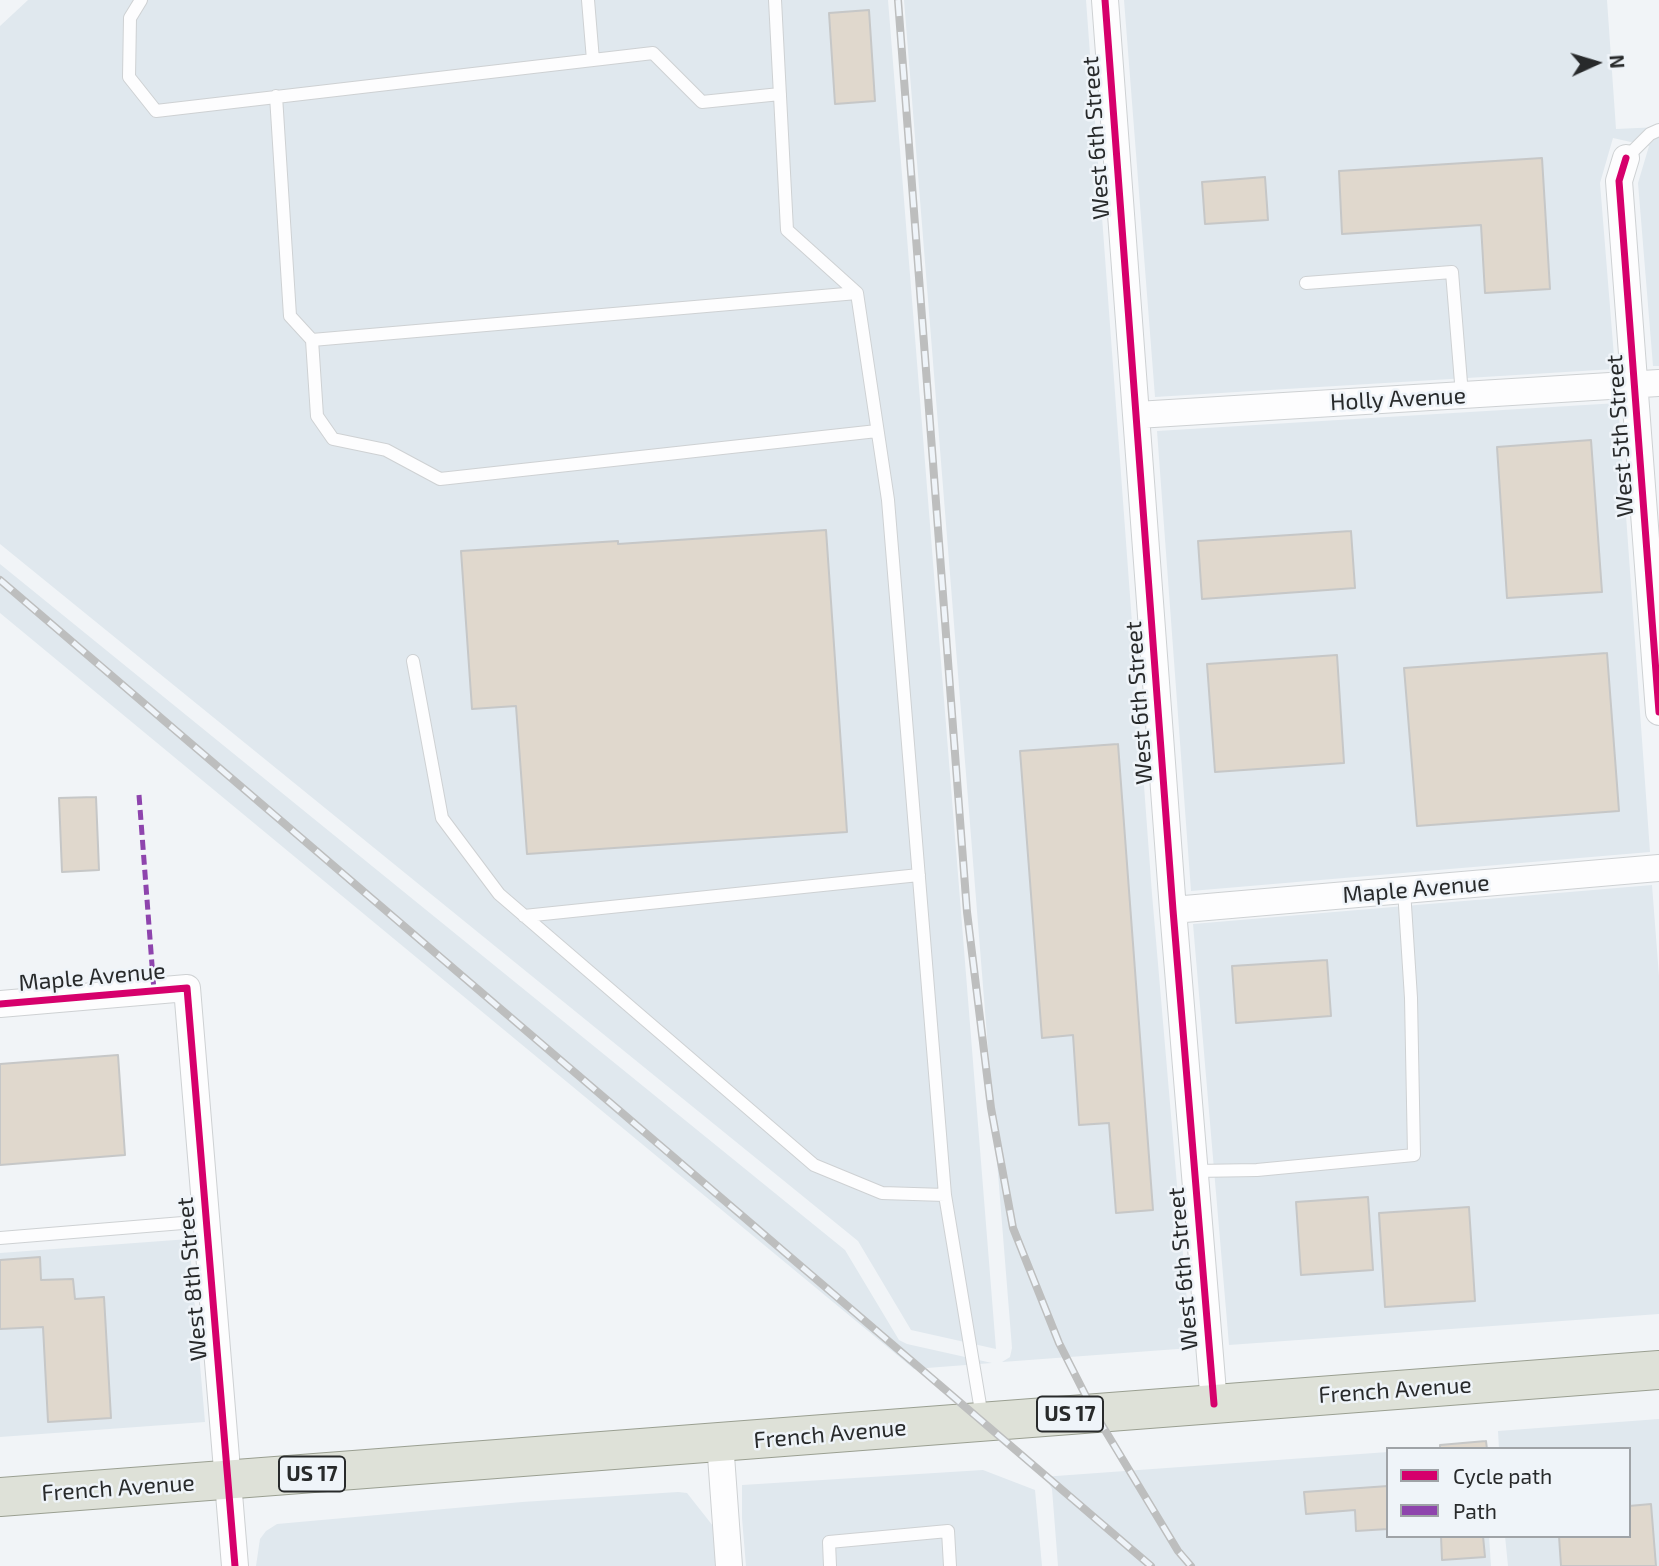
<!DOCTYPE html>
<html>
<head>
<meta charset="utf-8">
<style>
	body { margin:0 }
	#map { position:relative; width:1659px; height:1566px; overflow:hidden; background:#f1f4f7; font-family:"Exo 2",sans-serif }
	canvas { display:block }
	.legend { position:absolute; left:1386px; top:1447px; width:245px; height:91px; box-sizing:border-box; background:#eff4f9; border:2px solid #9fa3a7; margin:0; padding:9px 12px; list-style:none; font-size:21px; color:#282a2b }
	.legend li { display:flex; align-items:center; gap:14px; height:35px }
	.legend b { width:35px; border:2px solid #9fa3a7 }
	.north { position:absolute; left:1561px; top:28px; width:70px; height:70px; -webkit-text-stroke:5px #eff4f9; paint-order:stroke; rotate:86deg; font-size:19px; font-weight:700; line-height:28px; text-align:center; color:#282a2b }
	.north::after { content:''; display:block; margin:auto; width:24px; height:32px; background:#282a2b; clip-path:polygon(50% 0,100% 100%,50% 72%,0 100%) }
</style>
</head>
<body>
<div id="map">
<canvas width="1659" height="1566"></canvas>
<ul class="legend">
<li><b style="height:9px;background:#d6006c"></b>Cycle path</li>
<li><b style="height:9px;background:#8e44ad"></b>Path</li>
</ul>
<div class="north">N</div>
</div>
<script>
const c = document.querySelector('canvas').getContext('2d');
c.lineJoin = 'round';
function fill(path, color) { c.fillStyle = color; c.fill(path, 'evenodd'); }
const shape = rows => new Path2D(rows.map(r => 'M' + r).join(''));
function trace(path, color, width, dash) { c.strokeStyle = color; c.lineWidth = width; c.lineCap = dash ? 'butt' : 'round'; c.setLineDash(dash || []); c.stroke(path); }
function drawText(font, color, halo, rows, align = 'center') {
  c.font = font + ' "Exo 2",sans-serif'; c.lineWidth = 5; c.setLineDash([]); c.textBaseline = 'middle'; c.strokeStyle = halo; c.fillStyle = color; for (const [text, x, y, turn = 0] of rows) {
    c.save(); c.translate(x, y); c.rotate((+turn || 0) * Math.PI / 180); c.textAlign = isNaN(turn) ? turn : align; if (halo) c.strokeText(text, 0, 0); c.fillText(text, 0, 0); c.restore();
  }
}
fill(shape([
	[28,0,888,0,996,1349,911,1330,858,1241,0,544,0,26],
	[904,0,1086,0,1152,894,1191,1348,1002,1362,1010,1357,1012,1348],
	[1124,0,1607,0,1616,129,1659,127,1659,366,1653,366,1638,183,1649,146,1613,138,1600,183,1615,369,1155,397],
	[1618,403,1650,852,1191,891,1157,431],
	[0,564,845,1250,899,1340,907,1344,992,1363,914,1369,0,613],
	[1652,885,1659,976,1659,1314,1229,1345,1193,924],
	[189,1239,205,1422,0,1437,0,1253],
	[1659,1419,1659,1566,1508,1566,1505,1536,1629,1536,1629,1449,1499,1449,1498,1431],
	[1388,1452,1388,1536,1489,1536,1491,1566,1058,1566,1052,1489,1047,1480,1042,1477],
	[983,1470,1035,1490,1042,1566,746,1566,742,1518,742,1485],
	[678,1492,687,1493,713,1526,717,1566,256,1566,260,1539,266,1531,277,1524,522,1502]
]), '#e0e8ee');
const building = shape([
	[869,10,875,101,835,104,829,13,869,10],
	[1542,158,1550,289,1485,293,1481,225,1342,234,1339,171,1542,158],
	[1265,177,1268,220,1205,224,1202,182,1265,177],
	[1591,440,1602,592,1507,598,1497,447,1591,440],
	[826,530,847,832,527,854,516,706,472,709,461,551,618,541,618,544,826,530],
	[1351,531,1355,588,1202,599,1198,541,1351,531],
	[1607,653,1619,811,1417,826,1404,668,1607,653],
	[1337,655,1344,763,1215,772,1207,664,1337,655],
	[1118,744,1153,1210,1116,1213,1109,1123,1079,1125,1073,1035,1042,1038,1020,751,1118,744],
	[96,797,99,870,62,872,59,798,96,797],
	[1327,960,1331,1016,1236,1023,1232,966,1327,960],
	[118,1055,125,1155,0,1165,0,1064,118,1055],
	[1368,1197,1373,1270,1301,1275,1296,1202,1368,1197],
	[1469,1207,1475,1301,1385,1307,1379,1213,1469,1207],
	[40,1257,41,1280,73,1279,75,1299,104,1297,111,1418,48,1422,43,1327,0,1329,0,1260,40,1257],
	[1486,1441,1487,1449,1440,1449,1440,1445,1486,1441],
	[1388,1486,1388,1529,1356,1531,1355,1510,1306,1514,1304,1492,1388,1486],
	[1651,1504,1656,1566,1561,1566,1559,1536,1629,1536,1629,1506,1651,1504],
	[1441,1536,1483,1536,1485,1557,1442,1560,1441,1536]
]);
fill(building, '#e0d8cd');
trace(building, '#c6c7c7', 2);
const service = shape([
	[141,0,130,18,129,77,156,111,653,53,702,102,780,94],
	[588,0,593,60],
	[775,0,787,230,857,293,888,500,945,1195,982,1417],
	[276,96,290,316,312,340,857,293],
	[1626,158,1650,134,1659,130],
	[1306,283,1452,272,1462,395],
	[312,340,317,416,333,439,386,450,440,479,877,431],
	[413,661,442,818,499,894,814,1165,882,1193,945,1195],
	[524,916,919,875],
	[1195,1171,1257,1170,1414,1155,1411,998,1404,890],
	[0,1238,207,1221],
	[830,1566,829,1542,948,1531,950,1566]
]);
const minor = shape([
	[1105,0,1173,910,1214,1404],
	[1626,158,1619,181,1659,712],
	[1137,415,1659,383],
	[1173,910,1659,868],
	[0,1004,187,988,235,1566],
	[720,1442,729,1566]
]);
const primary = shape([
	[0,1497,1659,1370]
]);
trace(service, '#ced1d3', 14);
trace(minor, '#ced1d3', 28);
trace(primary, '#9a9f91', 40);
trace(service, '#fdfdfe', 12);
trace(minor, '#fdfdfe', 26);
trace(primary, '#dee1d8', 38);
const rail = shape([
	[898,0,967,912,991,1108,1013,1228,1059,1343,1094,1412,1178,1551,1191,1566],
	[0,580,1151,1566]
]);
trace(rail, '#bdbebe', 8);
trace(rail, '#eff4f9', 5, [16]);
trace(shape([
	[139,795,154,991]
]), '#8e44ad', 5, [10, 5]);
trace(shape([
	[1105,0,1173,910,1214,1404],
	[1626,158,1619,181,1659,712],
	[0,1004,187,988,235,1566]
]), '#d6006c', 7);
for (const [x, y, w] of [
	[1070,1414,66],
	[312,1474,66]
]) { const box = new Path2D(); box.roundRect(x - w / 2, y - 17.5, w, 35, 5); c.fillStyle = '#eff4f9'; c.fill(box); trace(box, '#282a2b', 2); }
drawText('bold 21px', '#282a2b', null, [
	["US 17",1070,1414],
	["US 17",312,1474]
]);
drawText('23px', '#282a2b', '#eff4f9', [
	["West 6th Street",1096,138,-94],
	["Holly Avenue",1398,399,-3],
	["West 5th Street",1620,436,-94],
	["West 6th Street",1139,703,-94],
	["Maple Avenue",1416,889,-5],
	["Maple Avenue",92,977,-5],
	["West 6th Street",1183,1269,-95],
	["West 8th Street",192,1279,-95],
	["French Avenue",1395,1390,-4],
	["French Avenue",830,1434,-5],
	["French Avenue",118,1488,-4]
]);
</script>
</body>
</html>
